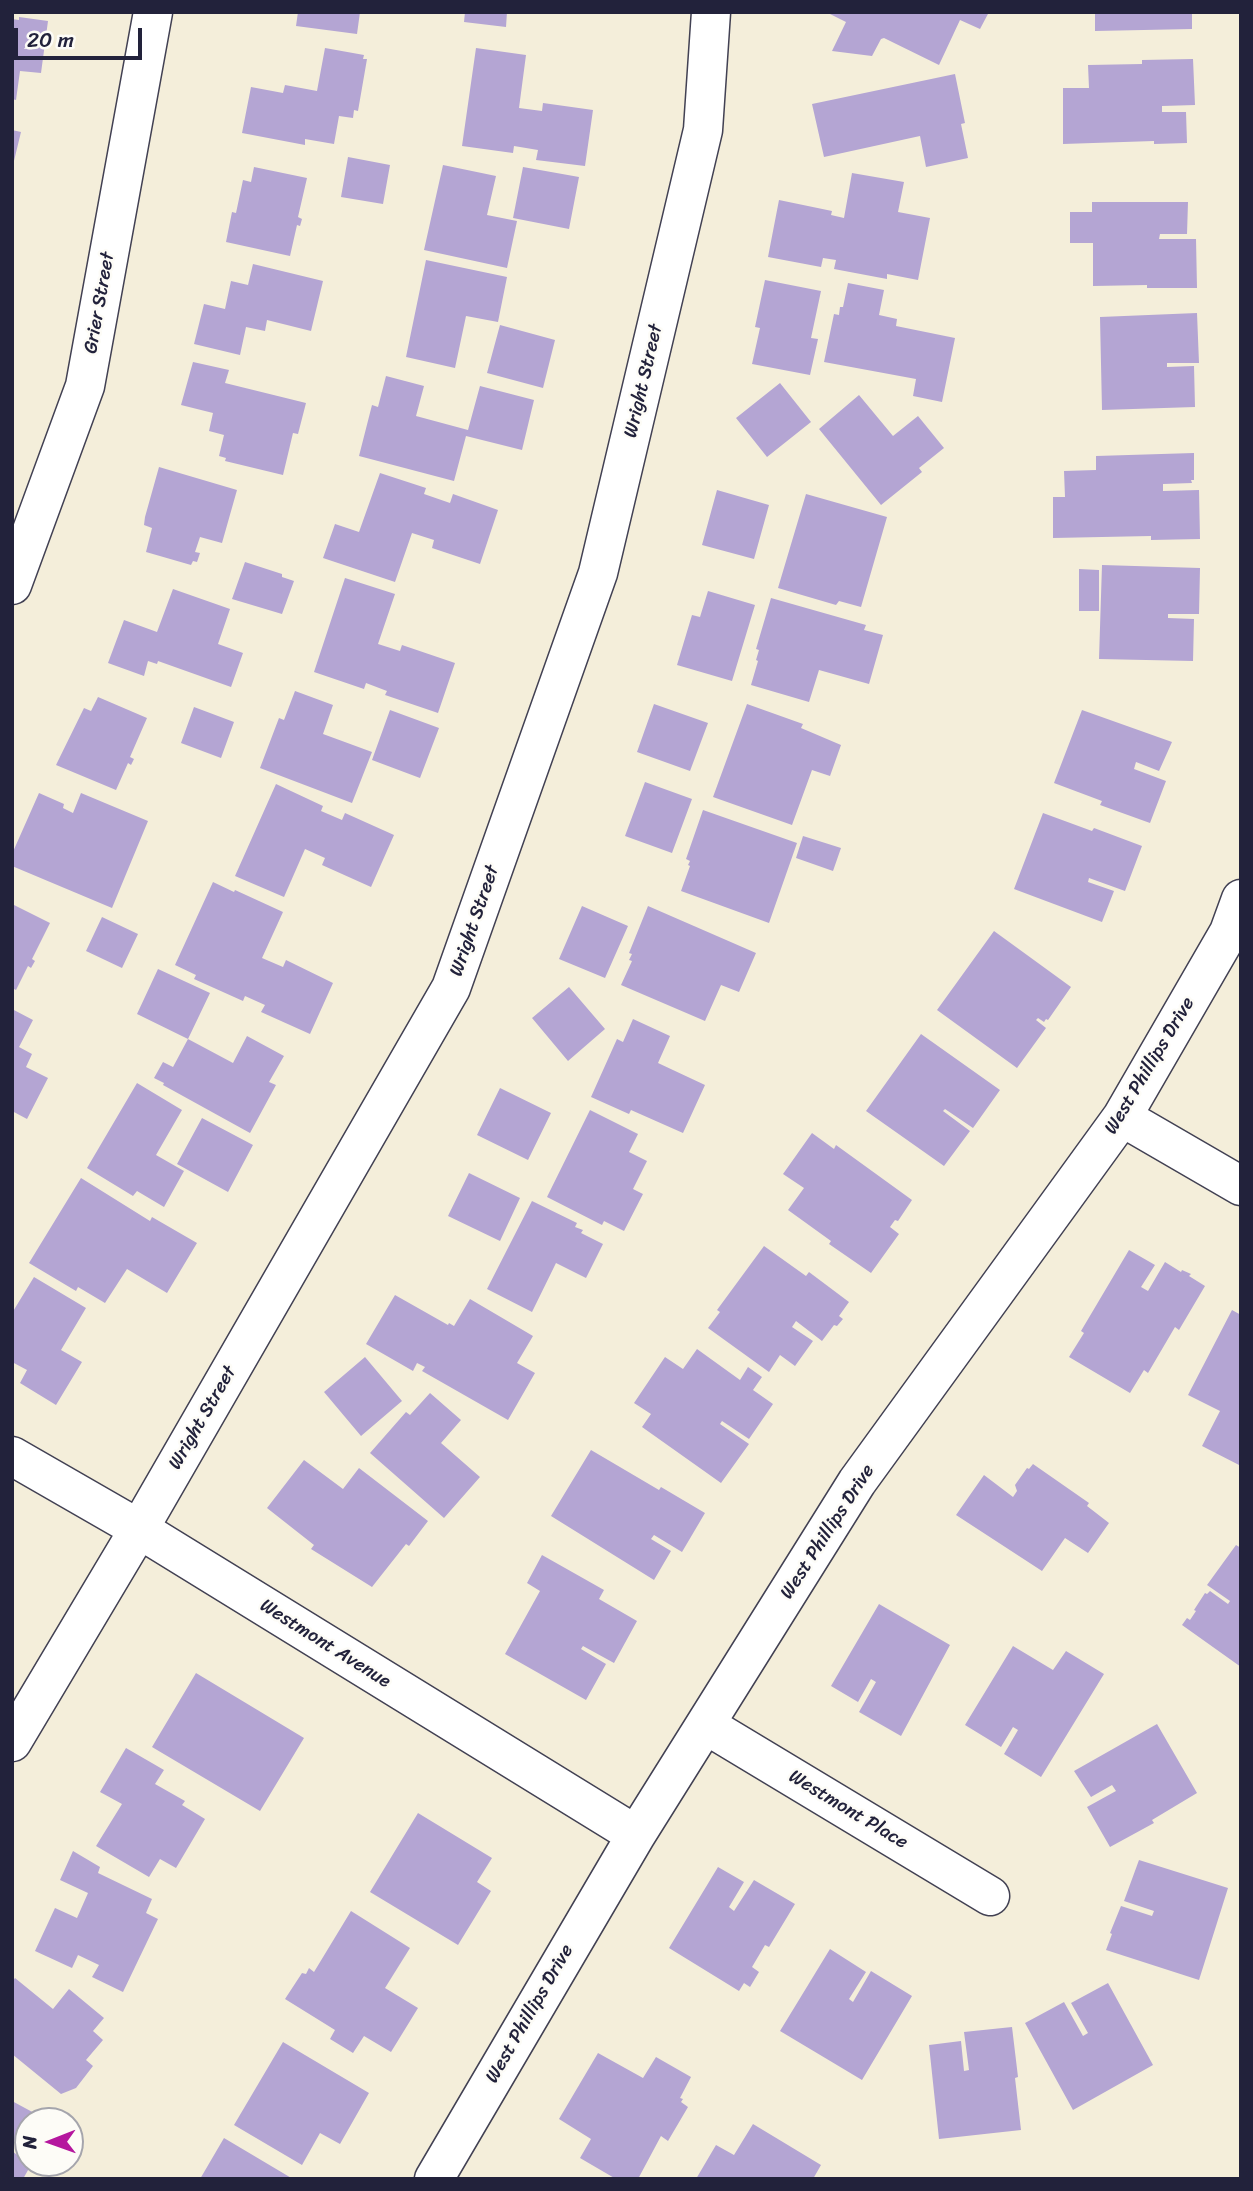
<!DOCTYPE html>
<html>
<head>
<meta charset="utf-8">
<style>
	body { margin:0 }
	#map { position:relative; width:1253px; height:2191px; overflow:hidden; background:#f4eeda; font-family:Sriracha,sans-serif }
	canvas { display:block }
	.frame { position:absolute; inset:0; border:14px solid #22223b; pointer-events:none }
	.north { position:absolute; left:14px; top:2107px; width:70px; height:70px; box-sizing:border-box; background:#fdfcf7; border:2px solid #a5a5ac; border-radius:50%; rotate:269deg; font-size:19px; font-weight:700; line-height:28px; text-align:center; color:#22223b }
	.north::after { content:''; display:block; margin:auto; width:24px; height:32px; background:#b5179e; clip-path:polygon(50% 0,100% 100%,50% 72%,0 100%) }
	.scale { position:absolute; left:14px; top:28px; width:128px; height:32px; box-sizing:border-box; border:4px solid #22223b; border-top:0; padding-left:9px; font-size:21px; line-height:24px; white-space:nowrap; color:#22223b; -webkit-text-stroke:5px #fdfcf7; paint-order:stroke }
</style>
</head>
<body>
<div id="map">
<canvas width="1253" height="2191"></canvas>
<div class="frame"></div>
<div class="north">N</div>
<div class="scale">20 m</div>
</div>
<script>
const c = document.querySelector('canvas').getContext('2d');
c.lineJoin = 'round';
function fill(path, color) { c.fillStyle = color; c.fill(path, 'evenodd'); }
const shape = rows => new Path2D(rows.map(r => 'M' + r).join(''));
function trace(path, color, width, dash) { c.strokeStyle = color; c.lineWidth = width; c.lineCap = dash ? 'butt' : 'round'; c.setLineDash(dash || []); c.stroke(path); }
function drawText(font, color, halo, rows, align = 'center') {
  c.font = font + ' Sriracha,sans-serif'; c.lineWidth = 5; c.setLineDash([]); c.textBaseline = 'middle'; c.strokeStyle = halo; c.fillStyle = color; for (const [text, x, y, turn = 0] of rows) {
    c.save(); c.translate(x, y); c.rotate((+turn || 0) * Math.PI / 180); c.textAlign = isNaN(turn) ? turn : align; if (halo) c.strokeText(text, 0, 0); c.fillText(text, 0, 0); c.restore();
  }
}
fill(shape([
	[298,12,360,12,357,34,296,26],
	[465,12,507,12,506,27,464,22],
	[826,12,989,12,980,29,960,20,939,65,884,38,881,39,872,56,832,51,846,22],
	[1095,12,1192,12,1192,29,1095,31],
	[19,17,48,21,41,73,20,71,16,100,12,99,12,19,19,20],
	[325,48,364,55,363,59,367,59,358,111,354,110,353,118,339,116,334,144,305,139,305,145,242,133,251,87,283,93,285,85,317,91],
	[476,48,526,55,519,108,542,111,543,103,593,110,585,166,536,160,538,150,514,146,513,153,462,146],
	[1193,59,1195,105,1162,106,1162,112,1186,112,1187,143,1154,144,1154,141,1063,144,1063,88,1089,88,1088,65,1142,64,1142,60],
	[955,74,965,123,961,124,968,158,926,167,920,136,824,157,812,104],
	[12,130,21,132,13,165,12,165],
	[348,157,390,165,383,204,341,197],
	[443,165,496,176,487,215,517,221,507,268,424,250],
	[254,167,307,178,298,217,302,219,300,226,297,225,290,256,226,242,232,212,236,213,243,180,251,182],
	[523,167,579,177,569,229,513,218],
	[852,173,904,182,898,212,930,218,918,280,887,274,887,279,834,269,836,260,823,258,821,267,768,257,779,200,832,211,831,215,844,218],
	[1092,202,1188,202,1187,234,1160,234,1159,239,1196,239,1197,288,1147,288,1147,285,1093,286,1093,243,1070,243,1070,212,1092,212],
	[426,260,507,277,498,322,466,316,455,368,406,357],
	[253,264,323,281,311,331,267,320,265,331,246,327,240,355,194,344,204,304,225,309,231,281,248,285],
	[765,280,821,291,811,338,818,339,810,375,752,364,760,328,755,327],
	[848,283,884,290,879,315,897,319,896,326,955,338,942,402,913,396,916,379,824,362,834,314,839,315,840,307,843,307],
	[1197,313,1199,363,1167,363,1167,367,1194,366,1195,407,1102,410,1100,317],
	[500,325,555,340,543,388,487,373],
	[193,362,229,370,225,383,306,403,298,434,293,433,283,475,225,461,226,458,219,456,224,435,209,431,213,413,181,405],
	[386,376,424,386,416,416,468,430,480,386,534,400,522,450,466,436,454,481,359,456,372,405,378,407],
	[780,383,811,422,767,457,736,418],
	[859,395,893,436,918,416,944,448,919,468,922,472,881,505,819,429],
	[1194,453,1194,480,1191,480,1192,483,1163,484,1163,491,1199,490,1200,539,1151,540,1151,536,1053,538,1053,497,1065,497,1064,471,1096,470,1096,456],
	[159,467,237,490,222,543,200,537,195,552,200,553,197,562,193,561,191,565,146,552,152,528,144,525,145,517],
	[380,473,426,488,424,494,450,503,453,494,498,510,480,564,432,548,434,540,412,533,395,582,323,558,335,524,359,532],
	[717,490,769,505,754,559,702,545],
	[806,494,887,517,861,607,839,601,836,605,778,588],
	[245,562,282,574,282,577,294,581,282,614,232,599],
	[1102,565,1200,568,1199,614,1168,614,1168,618,1194,619,1193,661,1099,659],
	[1079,569,1099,570,1099,611,1079,611],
	[345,578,395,594,378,644,400,651,402,645,455,663,438,713,385,695,387,691,366,683,364,689,314,672],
	[173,589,230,609,218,644,243,653,231,687,158,661,157,664,148,661,144,676,108,663,124,620,157,632],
	[708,591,755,605,732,681,677,665,692,615,700,617],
	[771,598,866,625,864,630,883,635,869,684,819,670,809,702,751,685,758,661,756,660,759,650,756,649],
	[295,691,333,705,323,734,372,752,352,803,260,768,279,718,284,720],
	[98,697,147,718,130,757,134,759,131,765,128,763,116,790,56,765,84,708,91,711],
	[654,704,708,723,690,771,637,752],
	[747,704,803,724,801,728,841,745,830,776,812,770,792,825,713,797],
	[194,707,234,722,221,758,181,743],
	[390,710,439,728,420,778,372,760],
	[1082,710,1172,742,1159,771,1136,762,1134,769,1166,781,1150,823,1100,805,1102,801,1054,783],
	[645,782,692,799,672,853,625,836],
	[276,784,323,806,321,811,342,820,345,813,394,835,371,887,322,865,325,858,305,849,284,897,235,876],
	[39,793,64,804,63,808,73,813,81,793,148,821,112,908,12,866,12,854],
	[703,810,797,843,769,923,681,891,690,866,688,865,690,861,686,859],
	[1043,813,1092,831,1094,828,1142,846,1125,891,1089,878,1088,882,1114,891,1102,922,1014,889],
	[803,836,841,848,833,871,796,858],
	[213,882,234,892,235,890,283,912,262,958,283,967,286,960,333,983,310,1034,261,1012,265,1005,245,996,243,1001,194,979,196,975,175,965],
	[12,904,50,923,32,959,35,961,31,968,28,966,16,990,12,988],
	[582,906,628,926,605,978,559,959],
	[648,906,756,953,739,992,721,985,705,1021,621,985,632,961,629,960,632,954,629,953],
	[102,917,138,934,122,968,86,951],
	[994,931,1071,987,1048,1020,1046,1019,1044,1022,1038,1018,1036,1020,1046,1028,1017,1068,937,1010],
	[158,969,210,993,188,1039,137,1014],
	[569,987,605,1029,568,1061,532,1018],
	[12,1009,33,1020,19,1047,32,1054,26,1067,48,1078,27,1119,12,1111],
	[633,1019,670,1036,658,1063,705,1085,683,1133,631,1110,629,1114,591,1097,617,1039,623,1042],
	[921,1034,1000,1090,973,1128,945,1109,943,1111,970,1131,944,1166,866,1111],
	[247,1036,284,1056,269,1082,276,1085,250,1133,163,1085,164,1083,154,1078,163,1062,173,1067,188,1039,233,1063],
	[137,1083,182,1110,156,1155,184,1171,164,1207,137,1191,133,1196,87,1168],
	[500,1088,551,1113,528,1160,477,1135],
	[590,1110,638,1134,629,1152,647,1161,633,1189,643,1194,624,1231,604,1221,602,1225,547,1197],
	[202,1118,253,1145,228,1192,177,1164],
	[812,1133,834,1149,836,1145,912,1200,898,1221,895,1220,890,1227,899,1234,871,1273,829,1244,831,1241,788,1210,804,1188,783,1174],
	[469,1173,520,1198,500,1241,448,1216],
	[81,1178,150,1221,152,1217,197,1243,167,1293,127,1269,105,1303,78,1287,76,1291,29,1263],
	[532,1201,577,1223,575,1227,583,1230,581,1233,603,1244,586,1278,556,1263,532,1312,487,1289],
	[764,1246,806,1276,809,1272,849,1302,839,1316,843,1319,837,1326,834,1325,822,1341,796,1321,792,1327,813,1341,795,1366,780,1355,769,1372,708,1328,720,1312,717,1310],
	[1129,1250,1155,1265,1141,1287,1148,1291,1165,1262,1181,1272,1182,1270,1191,1274,1189,1276,1205,1286,1179,1330,1175,1327,1148,1373,1144,1370,1130,1393,1069,1357,1084,1333,1081,1331],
	[34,1277,86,1308,61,1350,82,1362,56,1405,20,1383,27,1370,12,1362,12,1313],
	[395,1295,448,1325,449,1323,454,1326,470,1299,533,1336,517,1363,535,1373,508,1420,422,1371,425,1367,417,1363,413,1371,366,1344],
	[1232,1310,1241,1315,1241,1466,1202,1446,1220,1411,1188,1395],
	[697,1349,740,1380,748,1367,762,1377,753,1390,773,1404,749,1439,722,1421,720,1424,749,1444,721,1483,642,1427,651,1414,634,1403,665,1357,683,1369],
	[365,1357,402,1401,361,1436,324,1392],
	[430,1393,461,1420,441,1443,480,1477,444,1518,370,1453,406,1412,410,1415],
	[591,1450,659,1490,661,1487,705,1513,682,1552,654,1535,651,1539,671,1551,654,1580,551,1516],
	[304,1460,343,1489,359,1468,428,1521,409,1546,406,1544,372,1587,311,1549,314,1545,267,1508],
	[1033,1464,1089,1503,1087,1506,1109,1523,1088,1553,1065,1538,1042,1571,956,1515,984,1475,1013,1497,1017,1491,1015,1485,1027,1468,1029,1469],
	[1236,1545,1241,1548,1241,1667,1182,1625,1187,1618,1190,1620,1196,1611,1194,1610,1205,1593,1207,1594,1210,1591,1228,1604,1230,1601,1207,1585],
	[542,1555,604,1590,599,1599,637,1621,614,1663,583,1646,581,1649,606,1664,586,1700,505,1654,540,1591,527,1583],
	[879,1604,950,1645,901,1736,859,1712,876,1682,871,1679,858,1702,831,1686],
	[1013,1646,1053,1670,1066,1651,1104,1674,1041,1777,1004,1754,1018,1730,1013,1727,1001,1747,965,1725],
	[196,1673,304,1738,260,1811,152,1747],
	[1157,1724,1197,1793,1152,1820,1154,1823,1110,1847,1087,1807,1116,1791,1112,1785,1091,1797,1074,1771],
	[126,1748,164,1770,155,1784,185,1801,182,1805,205,1819,176,1868,160,1859,149,1877,96,1846,122,1804,100,1792],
	[418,1813,492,1858,477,1882,491,1891,458,1945,370,1892],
	[73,1851,100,1867,98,1873,152,1899,146,1913,158,1919,123,1992,92,1977,99,1965,78,1955,72,1968,35,1951,55,1908,77,1918,88,1893,60,1880],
	[1139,1860,1228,1888,1199,1980,1106,1950,1112,1934,1110,1933,1121,1906,1152,1916,1154,1911,1124,1901],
	[718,1867,744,1882,729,1907,734,1911,754,1880,795,1904,769,1947,765,1945,752,1967,759,1972,750,1987,744,1983,739,1991,669,1948],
	[351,1911,410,1948,385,1988,418,2008,391,2052,364,2036,353,2053,330,2039,335,2030,285,1999,302,1973,306,1974,309,1968,314,1972],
	[830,1949,866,1972,849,1999,853,2002,871,1971,912,1996,862,2080,780,2031],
	[15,1978,53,2009,69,1989,104,2018,93,2031,103,2040,86,2060,93,2066,76,2088,61,2094,12,2054,12,1982],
	[1108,1983,1153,2065,1073,2110,1025,2023,1064,2002,1083,2036,1088,2033,1071,2003],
	[1012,2027,1018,2077,1015,2078,1021,2130,939,2139,929,2045,961,2041,964,2071,969,2070,964,2032],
	[283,2042,369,2093,340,2144,320,2133,302,2165,234,2125],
	[598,2053,643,2078,656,2057,691,2077,680,2098,683,2099,681,2102,688,2107,668,2141,661,2136,638,2179,616,2179,580,2158,591,2139,559,2119],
	[12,2101,49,2121,28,2121,28,2138,20,2132,12,2144],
	[753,2124,821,2165,813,2179,696,2179,716,2145,734,2155],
	[224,2138,293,2179,200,2179],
	[12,2151,28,2163,32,2163,23,2179,12,2179]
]), '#b4a5d3');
const street = shape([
	[12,585,85,386,153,12],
	[1122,1117,1241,1186],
	[12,1456,139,1529,636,1835],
	[706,1725,990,1896],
	[12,1742,139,1529,451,988,598,573,703,130,711,12],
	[434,2179,636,1835,857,1482,1122,1117,1229,932,1241,899]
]);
trace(street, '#424153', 41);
trace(street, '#fff', 38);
drawText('19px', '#22223b', '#fdfcf7', [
	["Grier Street",100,303,-80],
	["Wright Street",644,381,-77],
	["Wright Street",475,921,-71],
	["West Phillips Drive",1150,1066,-59],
	["Wright Street",203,1418,-60],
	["West Phillips Drive",828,1532,-57],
	["Westmont Avenue",325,1644,32],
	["Westmont Place",848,1810,31],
	["West Phillips Drive",530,2014,-60]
]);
</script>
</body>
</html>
